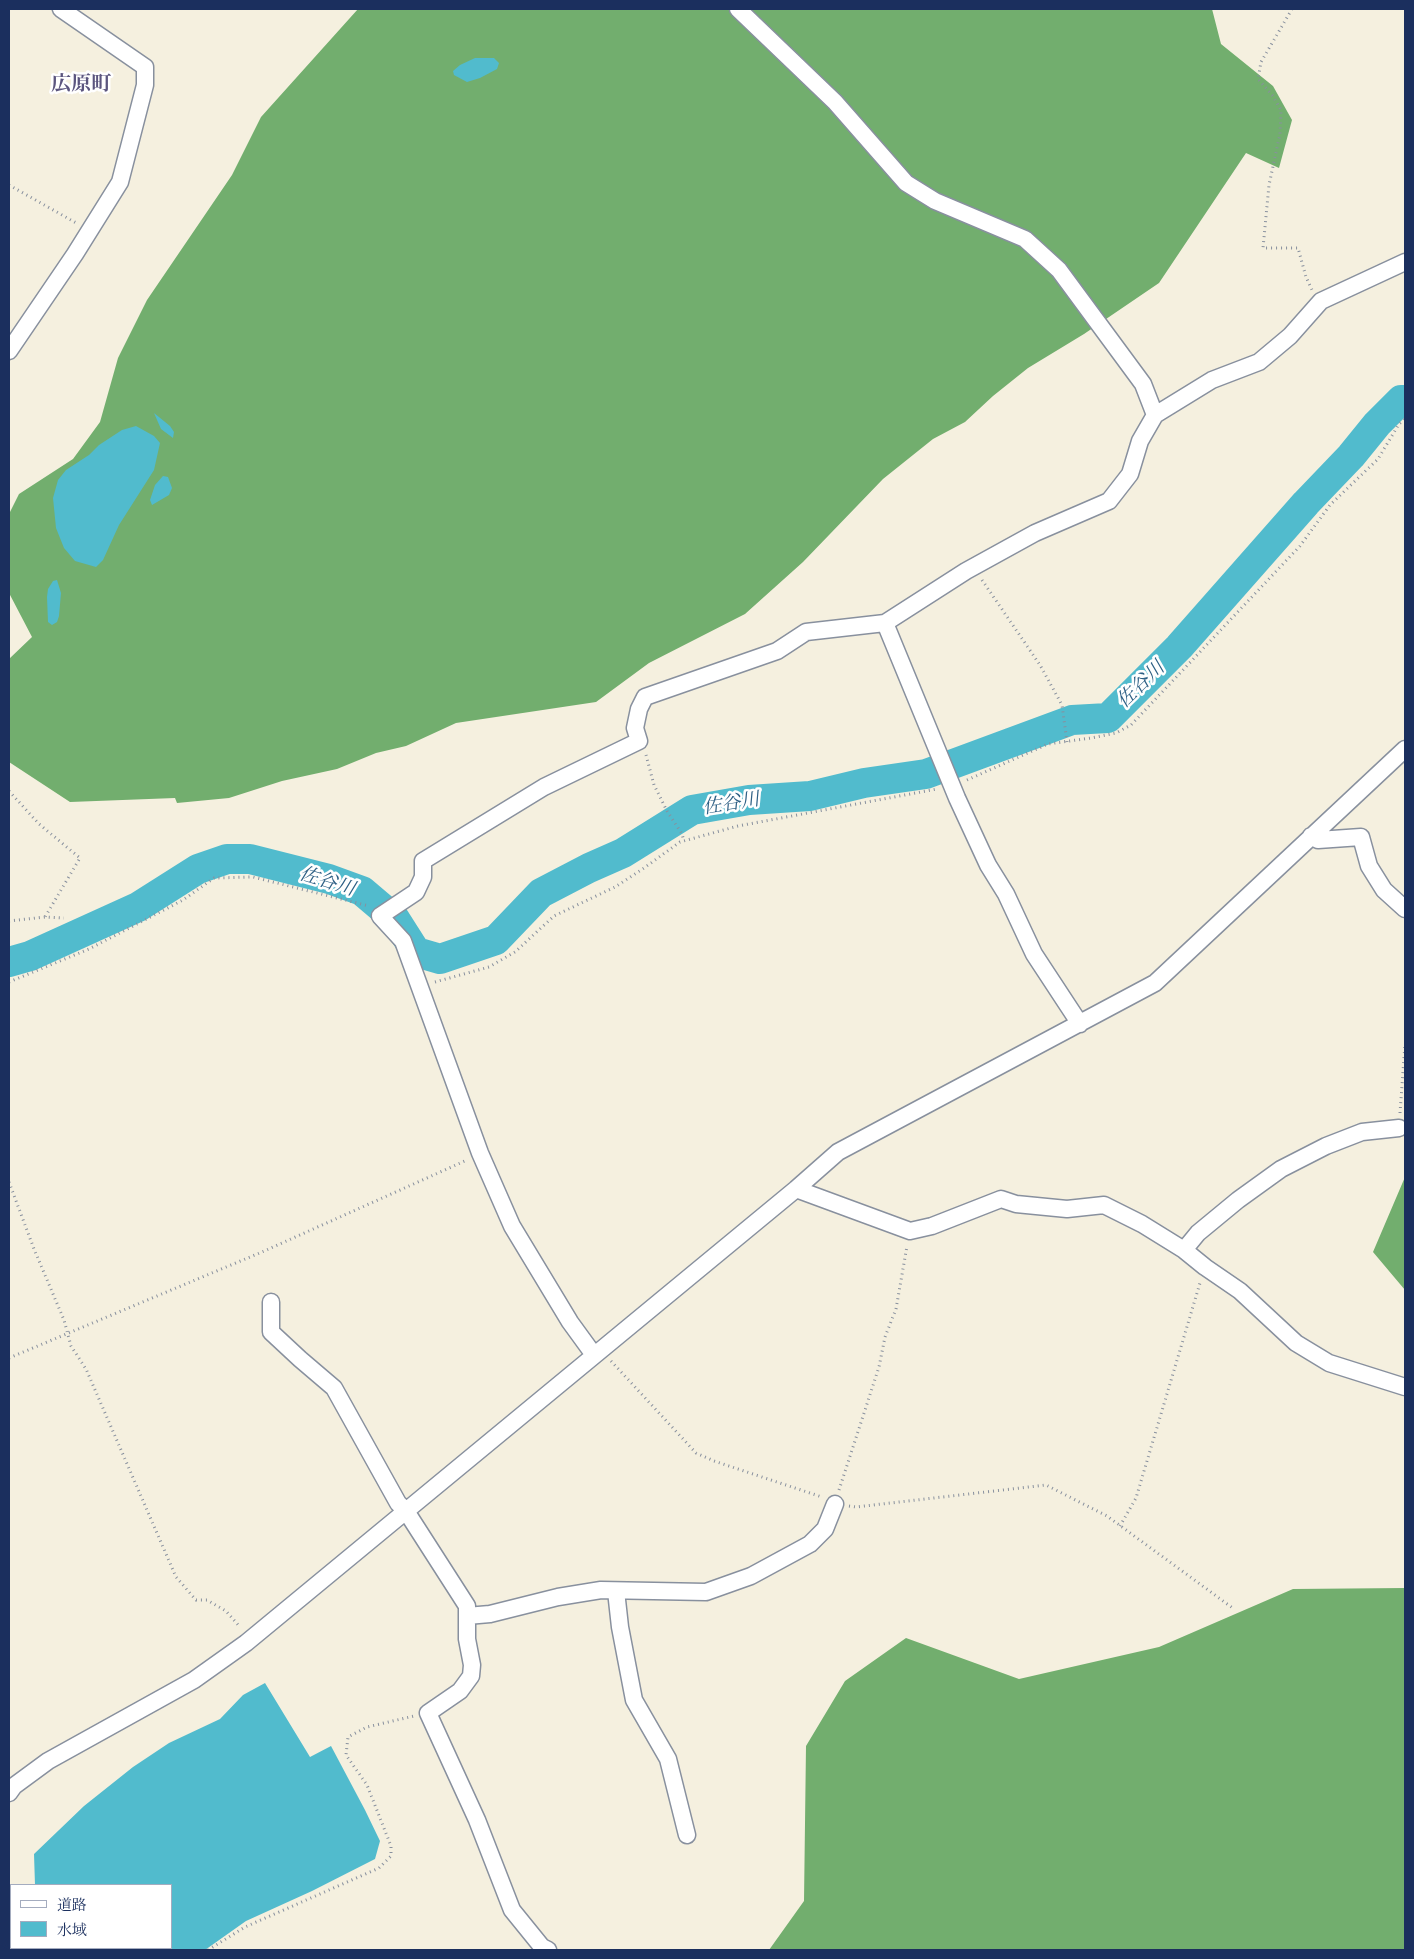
<!DOCTYPE html>
<html>
<head>
<meta charset="utf-8">
<style>
	body { margin:0 }
	#map { position:relative; width:1414px; height:1959px; overflow:hidden; background:#f5f0df; font-family:"EB Garamond","Noto Serif JP",serif }
	canvas { display:block }
	.frame { position:absolute; inset:0; border:10px solid #1b2f5e; pointer-events:none }
	.legend { position:absolute; left:10px; top:1884px; width:162px; height:65px; box-sizing:border-box; background:#fff; border:1px solid #a4acbf; margin:0; padding:6px 9px; list-style:none; font-size:15px; color:#1b2f5e }
	.legend li { display:flex; align-items:center; gap:10px; height:25px }
	.legend b { width:25px; border:1px solid #a4acbf }
</style>
</head>
<body>
<div id="map">
<canvas width="1414" height="1959"></canvas>
<div class="frame"></div>
<ul class="legend">
<li><b style="height:6px;background:#fff"></b>道路</li>
<li><b style="height:14px;background:#51bbcd"></b>水域</li>
</ul>
</div>
<script>
const c = document.querySelector('canvas').getContext('2d');
c.lineJoin = 'round';
function fill(path, color) { c.fillStyle = color; c.fill(path, 'evenodd'); }
const shape = rows => new Path2D(rows.map(r => 'M' + r).join(''));
function trace(path, color, width, dash) { c.strokeStyle = color; c.lineWidth = width; c.lineCap = dash ? 'butt' : 'round'; c.setLineDash(dash || []); c.stroke(path); }
function drawText(font, color, halo, rows, align = 'center') {
  c.font = font + ' "EB Garamond","Noto Serif JP",serif'; c.lineWidth = 5; c.setLineDash([]); c.textBaseline = 'middle'; c.strokeStyle = halo; c.fillStyle = color; for (const [text, x, y, turn = 0] of rows) {
    c.save(); c.translate(x, y); c.rotate((+turn || 0) * Math.PI / 180); c.textAlign = isNaN(turn) ? turn : align; if (halo) c.strokeText(text, 0, 0); c.fillText(text, 0, 0); c.restore();
  }
}
fill(shape([
	[358,9,1212,9,1221,44,1273,86,1292,120,1279,168,1246,153,1159,283,1084,334,1028,368,993,396,965,422,933,439,883,479,803,562,745,614,649,663,596,702,456,723,406,746,376,753,337,769,282,781,229,798,177,803,175,798,70,802,9,762,9,659,32,637,9,593,9,514,19,494,73,459,100,422,118,358,147,300,232,175,261,117],
	[1405,1177,1405,1290,1373,1252],
	[1405,1588,1405,1950,769,1950,804,1901,806,1746,845,1681,906,1638,1019,1679,1159,1647,1293,1589]
]), '#72ae6e');
fill(shape([
	[475,58,494,58,499,63,497,69,480,78,467,82,454,75,453,71,460,65],
	[154,413,170,426,174,432,173,438,161,429],
	[136,426,154,436,160,443,154,470,119,525,103,560,96,567,75,561,64,548,56,528,53,498,58,480,66,470,89,455,99,445,122,430],
	[163,476,168,477,172,488,169,495,152,505,150,500,155,485],
	[57,580,61,593,59,616,57,622,52,625,48,622,47,597,48,589,53,581],
	[265,1683,310,1757,331,1746,365,1810,380,1841,375,1859,312,1891,246,1921,205,1950,28,1950,28,1948,171,1948,171,1885,35,1885,34,1854,84,1806,133,1767,169,1743,220,1719,243,1695]
]), '#51bbcd');
trace(shape([
	[9,962,30,956,138,907,198,869,227,859,250,859,329,879,362,891,395,919,416,952,440,959,496,940,541,893,589,868,623,853,692,810,749,800,810,796,864,783,926,774,1072,720,1108,718,1179,647,1306,503,1351,456,1377,424,1401,400,1405,400]
]), '#51bbcd', 30);
const minor = shape([
	[738,9,835,102,906,183,935,201,1025,239,1059,270,1143,384,1155,415],
	[9,351,75,254,120,182,145,85,145,67,61,9],
	[885,623,957,798,988,865,1006,894,1034,954,1080,1024],
	[1311,836,1318,840,1361,837,1369,866,1384,890,1405,909],
	[796,1189,910,1231,932,1226,1001,1199,1016,1204,1067,1209,1104,1205,1142,1224,1184,1250,1205,1267,1240,1291,1296,1343,1329,1363,1405,1387],
	[1184,1250,1198,1233,1238,1200,1281,1169,1326,1146,1362,1132,1399,1128],
	[271,1302,271,1332,300,1359,334,1388,398,1503,406,1511,467,1606,467,1639,472,1665,471,1676,460,1691,428,1713,477,1820,512,1910,542,1947,548,1950],
	[594,1355,570,1322,512,1226,480,1153,403,941,380,916,416,892,423,877,423,861,544,787,639,741,635,728,639,709,645,697,777,651,806,632,885,623,966,571,1035,533,1109,501,1130,474,1140,441,1155,415,1212,380,1259,362,1290,336,1321,301,1405,262],
	[616,1591,620,1627,634,1700,668,1759,687,1835],
	[467,1616,490,1614,558,1597,601,1590,706,1592,751,1576,810,1544,825,1529,835,1504],
	[9,1793,14,1786,48,1761,194,1680,246,1643,796,1189,838,1152,1155,983,1405,749]
]);
trace(minor, '#88909e', 19);
trace(shape([
	[1292,9,1261,62,1258,79,1273,96,1281,110,1280,134,1269,185,1263,248,1298,248,1306,277,1312,290],
	[9,185,78,224],
	[982,580,1040,665,1062,705,1067,742],
	[646,755,654,785,667,811,682,834,684,841],
	[967,780,1048,744,1091,738,1116,733,1131,725,1300,546,1330,505,1378,459,1399,424,1405,419],
	[9,791,39,824,80,858,45,917],
	[9,921,45,917,64,918],
	[9,982,89,949,183,900,214,878,253,877,369,906],
	[435,982,489,967,515,952,554,916,615,887,644,868,680,842,738,826,937,789],
	[1400,1113,1405,1044],
	[9,1182,34,1249,64,1320,71,1346,86,1369,176,1577,196,1600,207,1600,226,1611,240,1627],
	[9,1358,262,1252,467,1160],
	[611,1361,696,1453,714,1461,822,1497],
	[839,1490,879,1367,885,1337,896,1309,907,1246],
	[849,1506,856,1507,1046,1485,1107,1516,1234,1609],
	[1120,1526,1136,1498,1200,1283],
	[208,1950,245,1927,379,1868,391,1856,391,1846,367,1785,346,1755,348,1737,367,1727,414,1716]
]), '#88909e', 3, [1, 4]);
trace(minor, '#fff', 16);
drawText('italic 19px', '#2e6085', '#fff', [
	["佐谷川",1141,685,-44],
	["佐谷川",731,804,-9],
	["佐谷川",327,882,17]
]);
drawText('bold 20px', '#5b557e', '#fff', [
	["広原町",81,85]
]);
</script>
</body>
</html>
